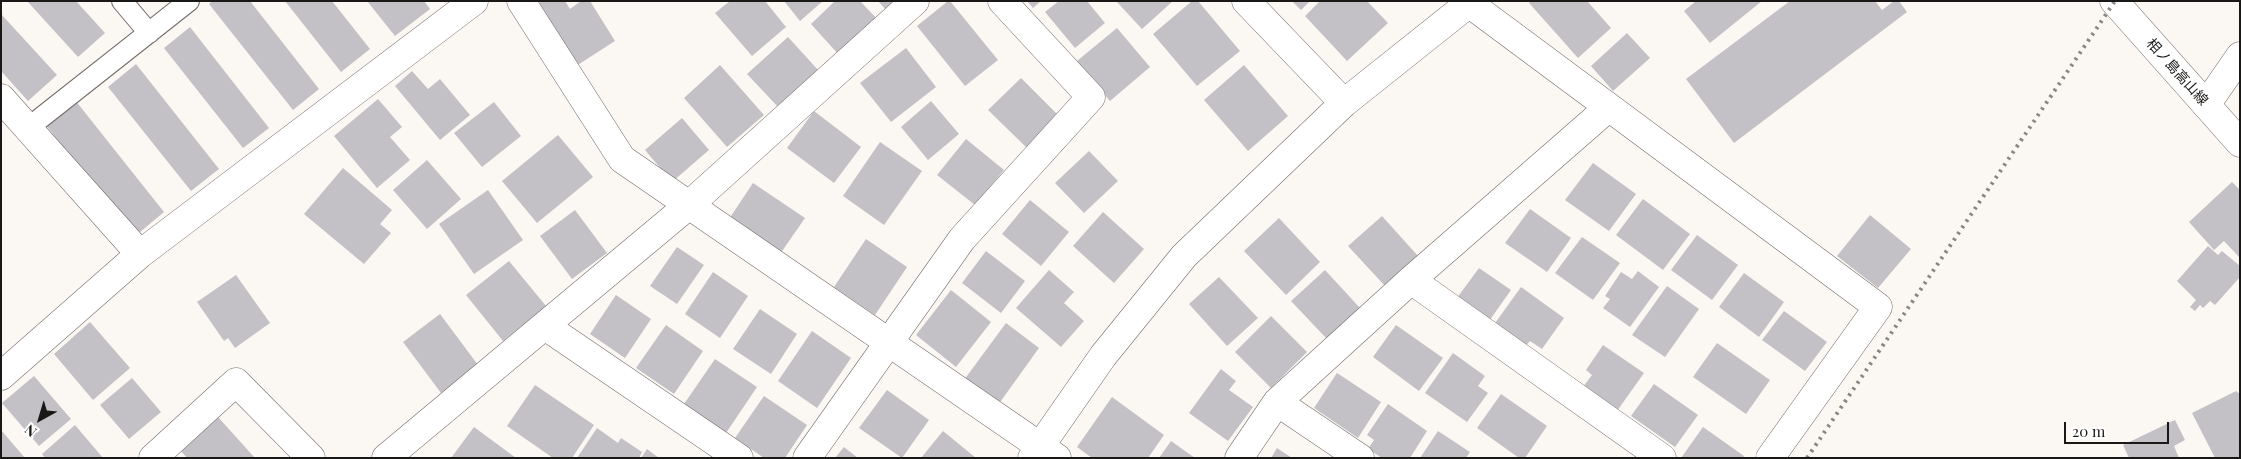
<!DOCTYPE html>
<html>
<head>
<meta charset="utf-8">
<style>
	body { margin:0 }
	#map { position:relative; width:2241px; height:459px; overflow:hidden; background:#fbf7f2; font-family:"Playfair Display",serif }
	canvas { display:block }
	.frame { position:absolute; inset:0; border:2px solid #1a1816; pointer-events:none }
	.north { position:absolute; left:15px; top:394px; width:50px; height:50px; -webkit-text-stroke:4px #fff; paint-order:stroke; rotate:219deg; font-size:14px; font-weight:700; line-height:20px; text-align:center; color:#1a1816 }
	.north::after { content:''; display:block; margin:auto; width:18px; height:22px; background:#1a1816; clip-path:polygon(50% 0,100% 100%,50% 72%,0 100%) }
	.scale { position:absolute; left:2064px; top:422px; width:105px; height:22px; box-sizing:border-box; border:2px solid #1a1816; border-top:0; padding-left:6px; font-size:15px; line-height:18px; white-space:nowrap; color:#1a1816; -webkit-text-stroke:4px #fff; paint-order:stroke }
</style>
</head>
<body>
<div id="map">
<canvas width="2241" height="459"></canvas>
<div class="frame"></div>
<div class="north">N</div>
<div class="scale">20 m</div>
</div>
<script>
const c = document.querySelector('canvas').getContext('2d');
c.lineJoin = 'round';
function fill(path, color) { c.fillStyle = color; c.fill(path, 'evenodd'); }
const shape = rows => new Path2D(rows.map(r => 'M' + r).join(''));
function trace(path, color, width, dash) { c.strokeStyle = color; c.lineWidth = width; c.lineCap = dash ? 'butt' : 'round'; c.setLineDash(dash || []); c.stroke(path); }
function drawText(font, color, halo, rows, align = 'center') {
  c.font = font + ' "Playfair Display","Noto Sans JP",serif'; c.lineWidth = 4; c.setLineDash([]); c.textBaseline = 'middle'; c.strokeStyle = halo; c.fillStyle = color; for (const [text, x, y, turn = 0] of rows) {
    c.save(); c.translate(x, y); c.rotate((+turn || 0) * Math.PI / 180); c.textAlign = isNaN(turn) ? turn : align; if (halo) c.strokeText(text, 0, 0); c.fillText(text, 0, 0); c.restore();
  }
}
fill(shape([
	[27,1,76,1,105,33,78,57],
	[212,1,250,1,319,89,293,110,209,4],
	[285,1,332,1,370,49,341,72],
	[367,1,424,1,430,9,395,36],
	[542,1,565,1,570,9,581,1,590,1,615,41,573,68,534,6],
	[730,1,765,1,786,27,752,56,715,13],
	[784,1,823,1,800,21],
	[835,1,860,1,877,19,839,55,811,24],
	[878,1,896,1,886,10],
	[948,1,950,1,998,60,965,86,917,26],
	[1027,1,1041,1,1033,8],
	[1059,1,1087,1,1105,23,1075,48,1045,12],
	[1116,1,1173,1,1142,29],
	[1192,1,1198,1,1240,51,1197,86,1153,34],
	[1292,1,1310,1,1301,10],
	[1320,1,1367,1,1388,23,1347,61,1305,16],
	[1531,1,1587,1,1611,28,1578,58,1529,3],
	[1696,1,1762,1,1710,43,1684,11],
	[1790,1,1875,1,1882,10,1894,1,1899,1,1907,12,1734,143,1686,79],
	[1,14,57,75,28,101,1,71],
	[190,27,269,128,243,148,164,48],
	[1117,28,1150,67,1110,101,1077,61],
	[1627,33,1650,58,1613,91,1591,66],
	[788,37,819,71,779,108,747,74],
	[906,48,936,87,891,122,860,83],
	[136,64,219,169,191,191,108,87],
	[720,65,764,115,727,147,684,98],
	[1244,65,1288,116,1248,151,1204,100],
	[412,71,428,89,440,79,470,115,440,140,395,86],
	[1021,78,1059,116,1027,148,988,110],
	[378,99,402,127,390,137,410,160,377,188,334,136],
	[75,100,164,212,134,237,45,124],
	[931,101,959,134,928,160,901,127],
	[494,102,521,136,482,167,454,133],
	[814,111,861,147,834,183,787,148],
	[682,118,709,150,672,182,645,150],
	[558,135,593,177,537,223,502,181],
	[966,139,1004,170,975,205,937,175],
	[880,142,922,171,884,225,843,196],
	[1089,151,1118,181,1084,213,1055,183],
	[427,160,461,199,427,229,393,190],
	[1593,163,1636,194,1609,231,1565,200],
	[343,168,392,210,380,224,391,233,364,264,304,214],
	[2232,182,2240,190,2240,258,2224,241,2214,250,2189,222],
	[753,183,805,218,778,257,727,222],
	[488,190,523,240,474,274,439,224],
	[1643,199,1690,234,1663,270,1616,235],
	[1030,200,1069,232,1041,266,1002,234],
	[1530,209,1571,238,1547,272,1505,243],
	[575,210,607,253,572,279,540,236],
	[1103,212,1144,249,1114,283,1073,246],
	[1870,215,1911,249,1878,288,1837,256],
	[1382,216,1418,256,1385,286,1348,246],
	[1279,218,1320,262,1286,295,1244,251],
	[1697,235,1738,265,1712,300,1671,270],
	[1582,237,1620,263,1593,300,1555,273],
	[866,239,907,267,875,315,834,287],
	[2208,246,2218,255,2222,251,2240,266,2240,277,2215,305,2210,301,2203,308,2200,305,2195,311,2190,307,2196,300,2177,281],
	[677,247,704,265,677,304,650,286],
	[986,251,1025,281,1001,313,962,283],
	[509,261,546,306,503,341,466,295],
	[1479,268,1511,290,1487,324,1454,302],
	[1049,270,1074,292,1064,303,1084,321,1061,347,1016,308],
	[1325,270,1360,308,1327,339,1291,301],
	[1638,271,1659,287,1630,327,1603,308,1610,299,1605,296,1621,272,1632,279],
	[713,272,748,296,720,338,685,314],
	[1744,273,1784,302,1759,337,1719,307],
	[236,275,270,323,235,348,228,338,224,341,197,302],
	[1219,277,1258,318,1227,346,1189,304],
	[1667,286,1699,309,1665,357,1632,335],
	[1521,287,1564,318,1542,349,1530,341,1524,348,1493,326],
	[951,290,991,322,956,367,916,335],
	[616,295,651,319,625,358,590,334],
	[760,309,797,334,771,374,733,349],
	[1784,311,1827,342,1805,371,1762,340],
	[440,314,478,365,441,393,403,342],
	[1271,316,1307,352,1271,388,1235,352],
	[90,322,130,368,93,400,54,354],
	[1006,323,1039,348,998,405,964,380],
	[666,325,703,351,674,394,636,368],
	[1396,325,1443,358,1419,391,1373,357],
	[812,331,851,358,817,408,778,381],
	[1717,343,1770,380,1746,414,1693,377],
	[1603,345,1644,373,1617,411,1583,387,1592,375,1586,370],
	[1453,353,1485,376,1478,386,1488,393,1467,422,1425,393],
	[715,359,757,387,726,433,684,404],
	[1221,369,1236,381,1229,390,1253,407,1228,441,1189,413],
	[1337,373,1381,402,1358,438,1314,408],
	[34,376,71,419,39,446,2,403],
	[132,378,161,412,129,439,100,405],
	[1654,384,1698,415,1675,447,1631,416],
	[535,385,594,425,572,458,553,458,507,426],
	[887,390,929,420,902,458,859,428],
	[2236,391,2240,394,2240,458,2215,458,2192,413],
	[1501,394,1547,426,1525,458,1519,458,1477,428],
	[764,396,807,425,785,458,764,458,735,438],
	[1112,397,1164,435,1148,458,1092,458,1077,447],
	[1388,404,1427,431,1410,458,1382,458,1368,449,1374,440,1367,435],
	[218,417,255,458,187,458,181,451],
	[2175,420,2185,440,2174,446,2179,458,2129,458,2123,445],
	[75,425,103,458,45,458,42,454],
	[474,427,516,458,451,458],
	[1703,427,1744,456,1743,458,1681,458],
	[597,428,618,443,621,438,642,452,639,458,577,458],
	[1,430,25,458,1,458],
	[943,431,976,458,921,458],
	[1438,431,1470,452,1466,458,1420,458],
	[1171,441,1195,458,1159,458],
	[844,447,858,458,835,458],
	[1277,448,1292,458,1271,458],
	[647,449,659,458,641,458]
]), '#c4c1c6');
const service = shape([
	[122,1,149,33],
	[28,128,189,1]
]);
const minor = shape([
	[521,1,622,159,1057,458],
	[1246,1,1344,103],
	[1470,4,1878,307,1770,458],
	[1,98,140,254],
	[2206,105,2240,56],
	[1411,280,1662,458],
	[545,326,739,458],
	[1,376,140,254,474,1],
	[1277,402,1360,458],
	[153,458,236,382,311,458],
	[386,458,689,205,915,1],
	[807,458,962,239,1091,97,1002,1],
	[1239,458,1277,402,1411,280,1608,108]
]);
const tertiary = shape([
	[1032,458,1103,356,1184,256,1344,103,1472,1]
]);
const secondary = shape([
	[2114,1,2240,143]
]);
trace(service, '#706c68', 22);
trace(minor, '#706c68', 29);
trace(tertiary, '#706c68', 29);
trace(secondary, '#706c68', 29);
trace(service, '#fff', 20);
trace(minor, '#fff', 28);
trace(tertiary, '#fff', 28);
trace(secondary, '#fff', 28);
trace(shape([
	[1807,458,2115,1]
]), '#8a8783', 4, [2.5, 5]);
drawText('14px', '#1a1816', '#fff', [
	["相ノ島高山線",2177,72,48]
]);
</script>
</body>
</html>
